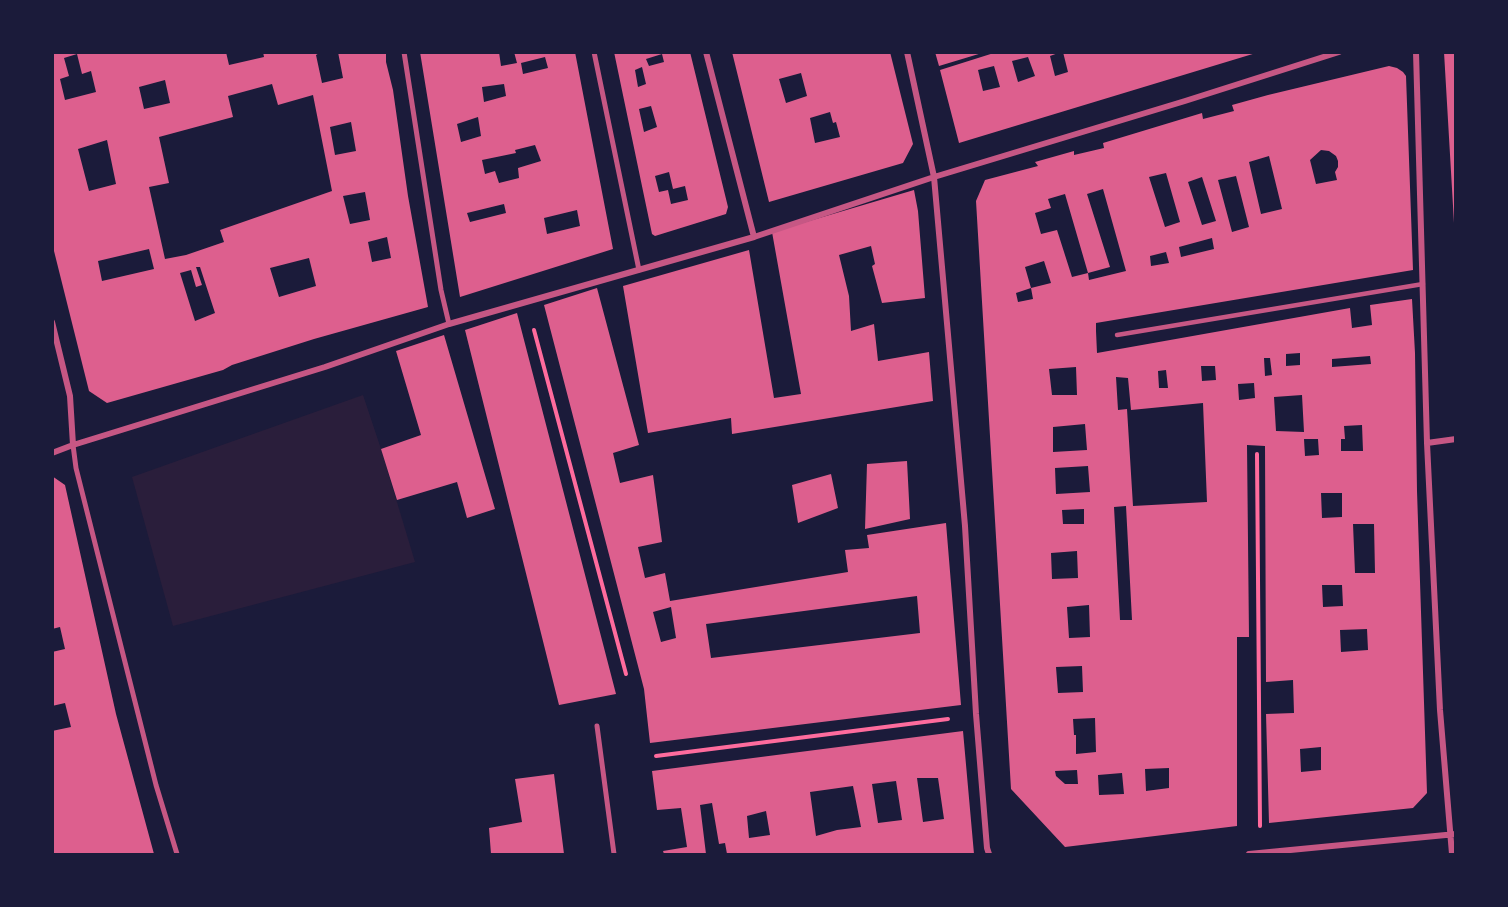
<!DOCTYPE html>
<html>
<head>
<meta charset="utf-8">
<style>
	body { margin:0 }
	#map { position:relative; width:1508px; height:907px; overflow:hidden; background:#1b1b3a; font-family:"Alegreya Sans",sans-serif }
	canvas { display:block }
	.frame { position:absolute; inset:0; border:54px solid #1b1b3a; pointer-events:none }
</style>
</head>
<body>
<div id="map">
<canvas width="1508" height="907"></canvas>
<div class="frame"></div>
</div>
<script>
const c = document.querySelector('canvas').getContext('2d');
c.lineJoin = 'round';
function fill(path, color) { c.fillStyle = color; c.fill(path, 'evenodd'); }
const shape = rows => new Path2D(rows.map(r => 'M' + r).join(''));
function trace(path, color, width, dash) { c.strokeStyle = color; c.lineWidth = width; c.lineCap = dash ? 'butt' : 'round'; c.setLineDash(dash || []); c.stroke(path); }
fill(shape([
	[363,395,381,449,415,562,173,626,132,477]
]), '#2a1e3b');
fill(shape([
	[52,52,226,52,229,65,264,57,263,52,321,52,316,55,322,83,343,78,338,52,386,52,386,62,393,90,408,196,428,307,314,339,232,365,223,370,107,403,89,391,52,243],
	[77,54,82,74,91,71,96,92,65,100,60,79,69,76,64,58],
	[165,80,170,103,144,109,139,87],
	[272,84,278,105,313,95,332,191,220,230,224,242,186,255,165,259,149,187,169,183,159,137,233,117,228,96],
	[351,122,356,151,335,155,330,127],
	[107,140,116,184,89,191,78,149],
	[365,192,370,220,350,224,343,196],
	[387,237,391,258,372,262,368,242],
	[149,249,154,269,102,281,98,261],
	[309,258,316,286,279,297,270,268],
	[196,267,200,267,215,313,195,321,180,273,191,270,196,287,202,285],
	[420,52,499,52,501,66,517,63,514,52,575,52,613,249,460,297],
	[545,57,548,68,523,74,521,63],
	[504,84,506,96,484,102,482,87],
	[478,117,481,136,461,142,457,124],
	[535,145,541,161,518,168,519,178,499,183,495,171,485,174,482,160,516,153,515,150],
	[504,204,506,213,470,222,467,213],
	[577,210,580,226,547,234,544,218],
	[614,52,690,52,728,207,726,214,655,236,652,234],
	[662,54,664,62,649,66,646,59],
	[642,67,646,84,638,87,635,70],
	[651,106,657,127,644,132,639,109],
	[669,172,673,189,685,186,688,200,671,204,668,190,659,192,655,176],
	[732,52,890,52,913,144,903,163,769,202],
	[801,73,807,96,786,103,779,79],
	[830,112,833,123,836,122,840,137,815,143,810,118],
	[935,52,981,52,982,53,939,66],
	[997,52,1061,52,1050,56,1055,76,1068,72,1063,52,1256,53,959,143,940,70],
	[1028,57,1035,76,1018,82,1012,61],
	[994,66,1000,87,983,91,978,70],
	[1444,52,1455,52,1455,223,1454,223],
	[1389,66,1397,68,1403,72,1406,76,1413,270,1096,323,1096,331,1097,353,1350,308,1352,328,1372,325,1370,305,1412,299,1415,353,1417,491,1427,793,1413,808,1269,823,1266,714,1294,713,1293,680,1266,682,1265,446,1247,445,1249,637,1237,637,1237,826,1065,847,1011,789,976,201,985,180,1038,166,1035,162,1074,151,1074,155,1104,148,1103,143,1202,113,1203,119,1234,111,1232,105,1268,95],
	[1321,150,1329,151,1336,156,1338,161,1338,167,1335,172,1337,180,1316,184,1310,160],
	[1269,156,1282,209,1261,214,1249,162],
	[1166,173,1180,222,1165,227,1149,177],
	[1236,176,1249,227,1232,232,1218,180],
	[1202,177,1216,221,1202,225,1188,182],
	[1103,189,1126,271,1089,280,1088,273,1072,277,1057,230,1041,234,1035,213,1051,208,1048,199,1065,194,1088,273,1110,267,1087,194],
	[1212,238,1214,249,1181,257,1179,247],
	[1166,252,1169,263,1151,266,1150,256],
	[1044,261,1051,283,1031,288,1025,267],
	[1031,288,1033,299,1018,302,1016,293],
	[1300,353,1300,365,1286,366,1286,354],
	[1370,356,1371,364,1332,367,1332,359],
	[1264,358,1270,358,1272,375,1265,376],
	[1201,366,1215,366,1216,380,1202,381],
	[1076,367,1077,395,1052,395,1049,369],
	[1166,370,1168,388,1159,388,1158,371],
	[1116,377,1128,378,1131,410,1203,403,1207,502,1133,506,1127,409,1118,410],
	[1254,383,1255,398,1239,400,1238,384],
	[1302,395,1304,432,1276,431,1274,397],
	[1085,424,1087,450,1053,452,1053,427],
	[1362,425,1363,451,1341,451,1341,439,1345,439,1344,426],
	[1304,439,1318,439,1319,455,1305,456],
	[1088,466,1090,492,1056,494,1055,468],
	[1321,493,1342,493,1342,517,1322,518],
	[1126,506,1132,620,1120,620,1114,507],
	[1084,509,1084,524,1063,524,1062,510],
	[1353,524,1374,524,1375,573,1355,573],
	[1077,551,1078,578,1052,579,1051,553],
	[1322,585,1342,585,1343,606,1323,607],
	[1089,605,1090,637,1069,638,1067,607],
	[1367,629,1368,650,1341,652,1340,630],
	[1082,666,1083,692,1058,693,1056,667],
	[1095,718,1096,752,1076,754,1076,735,1074,735,1073,719],
	[1321,747,1321,770,1301,772,1300,749],
	[1169,768,1169,788,1146,791,1145,769],
	[1077,770,1078,784,1065,784,1056,776,1055,771],
	[1122,773,1124,794,1099,795,1098,775],
	[914,190,918,211,925,298,882,303,872,266,875,264,871,246,839,255,849,296,851,331,874,324,878,361,929,352,933,401,732,434,731,418,648,433,623,286,749,250,774,398,801,394,772,232],
	[597,288,639,445,613,453,620,483,653,475,662,542,638,547,645,578,665,573,670,601,848,572,845,550,869,548,867,535,946,523,961,705,650,743,644,689,544,305],
	[917,596,920,633,711,658,706,624],
	[671,607,676,638,661,642,653,612],
	[517,313,616,694,559,705,465,330],
	[444,335,495,509,467,518,457,482,397,500,381,449,421,435,396,351],
	[907,461,910,519,865,529,867,464],
	[831,474,838,508,798,523,792,485],
	[52,476,65,485,116,714,154,854,52,854,52,731,71,727,65,703,52,706,52,652,65,649,60,627,52,629],
	[963,731,974,854,727,854,725,843,719,844,712,803,700,805,706,854,664,854,663,851,687,847,681,808,657,810,652,771],
	[917,778,938,778,944,819,923,822],
	[896,781,902,820,878,823,872,784],
	[853,786,861,827,837,830,816,836,810,792],
	[766,811,770,835,749,838,747,816],
	[554,774,564,854,491,854,489,828,522,822,515,779]
]), '#dd5f8e');
trace(shape([
	[534,330,626,674],
	[1257,454,1260,826],
	[656,756,948,719]
]), '#ff6b9d', 4);
trace(shape([
	[1117,335,1423,284]
]), '#c65784', 4.5);
trace(shape([
	[404,52,441,290,449,324],
	[594,52,639,270],
	[73,445,76,468,156,785,177,854],
	[597,726,614,854]
]), '#c65784', 5);
trace(shape([
	[706,52,754,237],
	[907,52,934,177,965,526,976,714,987,848,989,854],
	[1416,52,1427,443,1440,710,1452,854],
	[52,322,70,396,73,445],
	[1427,443,1456,439],
	[52,453,73,445,325,367,449,324,754,237,934,177,1185,101,1339,52],
	[1249,854,1456,834]
]), '#c65784', 6);
</script>
</body>
</html>
